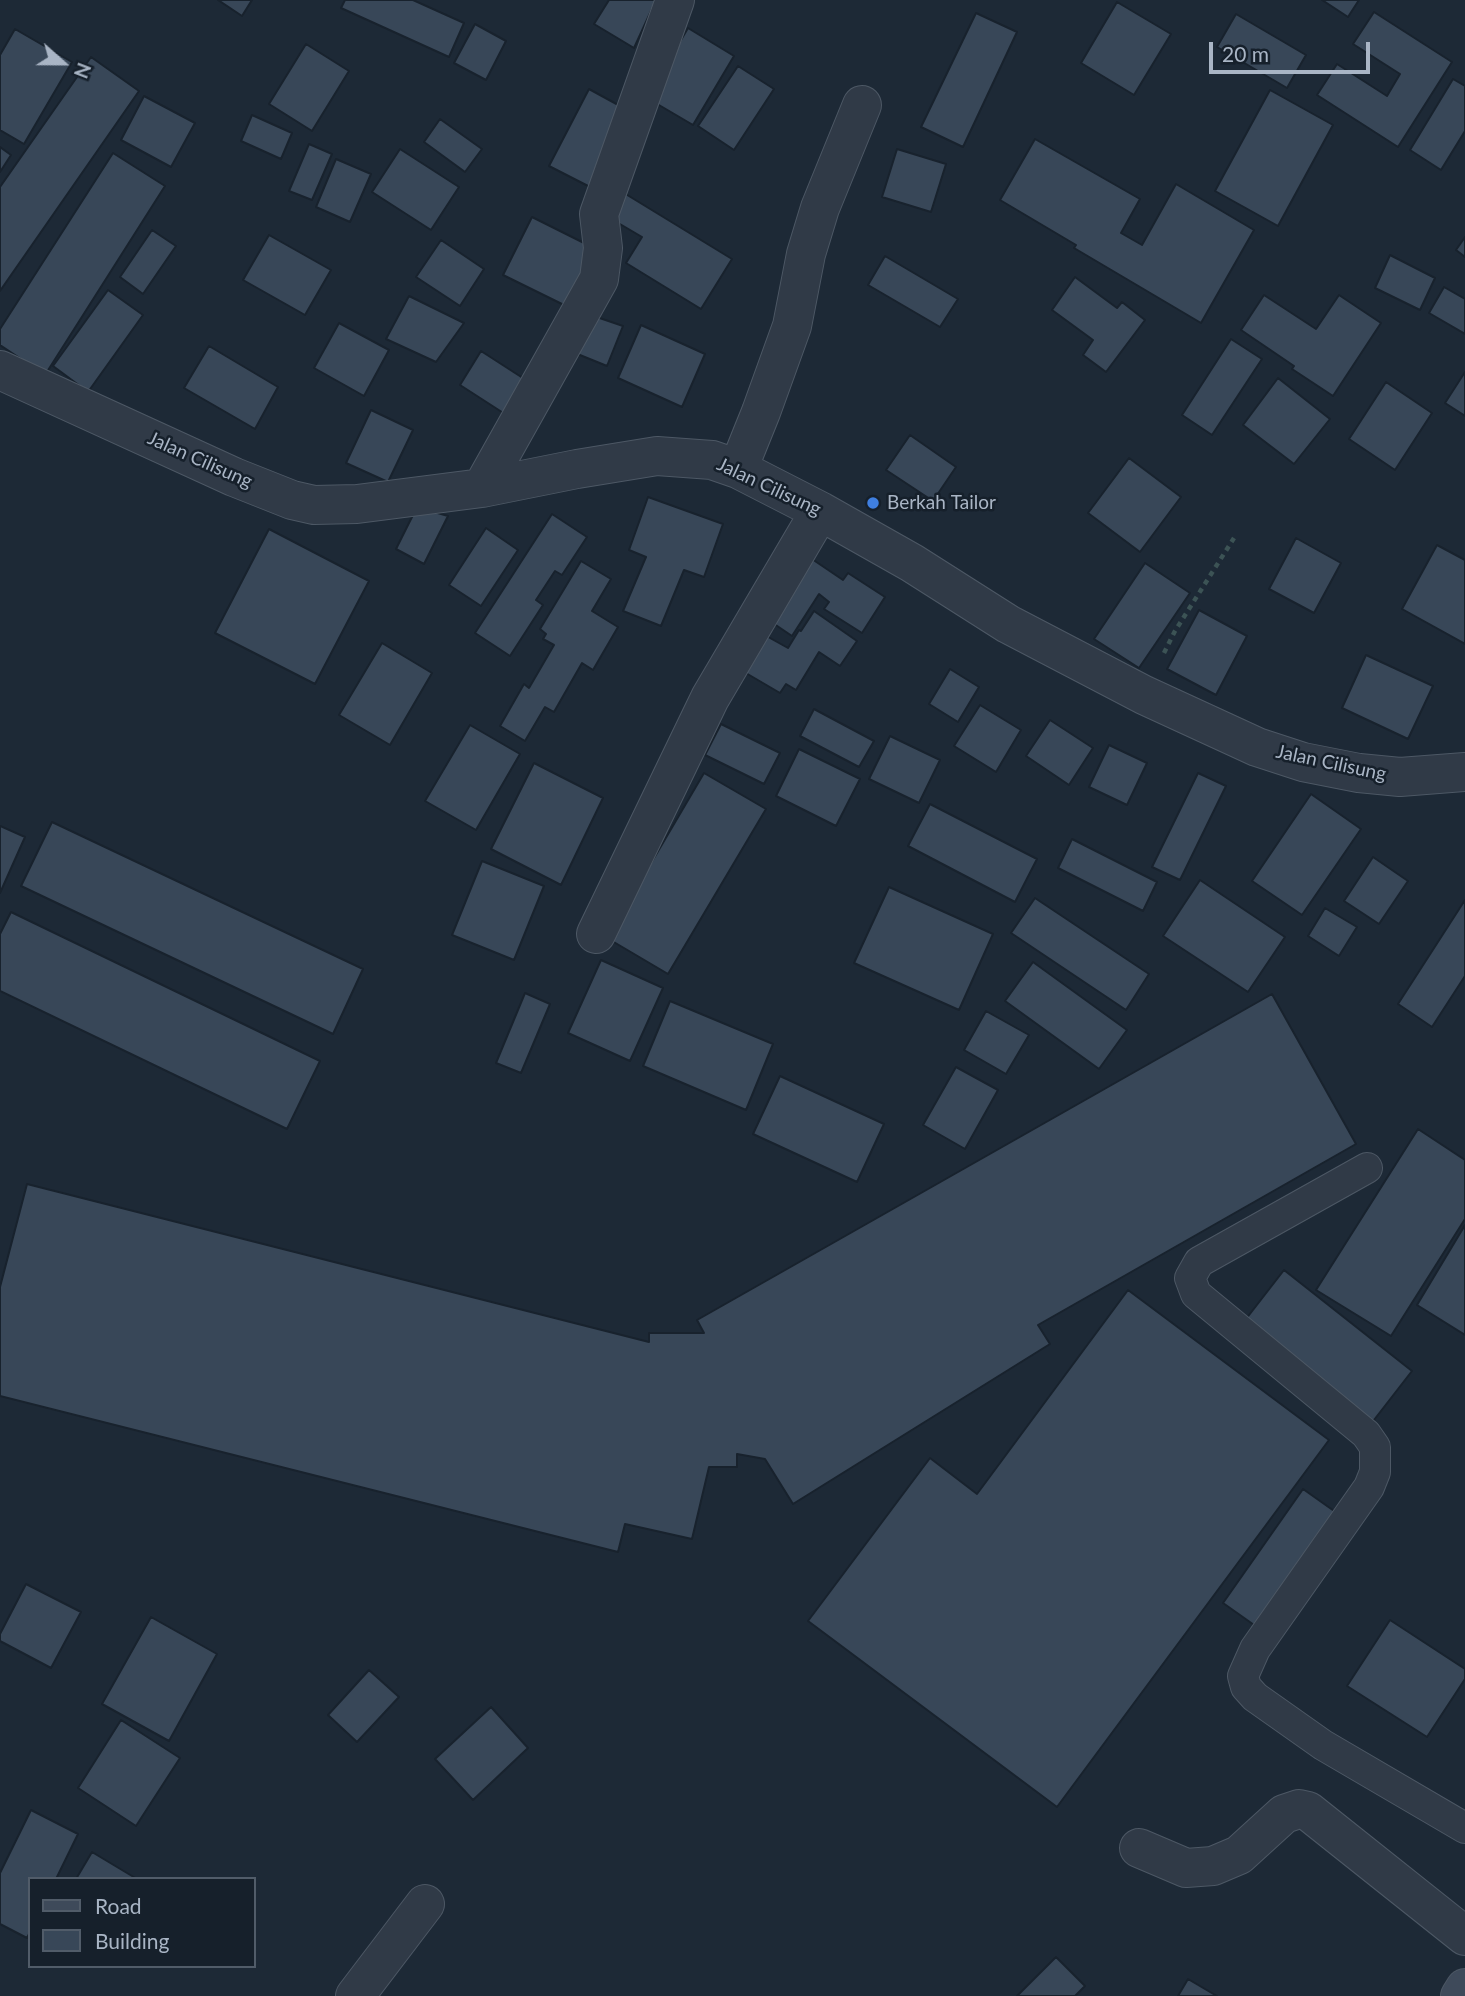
<!DOCTYPE html>
<html>
<head>
<meta charset="utf-8">
<style>
	body { margin:0 }
	#map { position:relative; width:1465px; height:1996px; overflow:hidden; background:#1d2936; font-family:Lato,sans-serif }
	canvas { display:block }
	.legend { position:absolute; left:28px; top:1877px; width:228px; height:91px; box-sizing:border-box; background:#16202b; border:2px solid #515c69; margin:0; padding:9px 12px; list-style:none; font-size:21px; color:#a9b5c5 }
	.legend li { display:flex; align-items:center; gap:14px; height:35px }
	.legend b { width:35px; border:2px solid #515c69 }
	.north { position:absolute; left:28px; top:28px; width:70px; height:70px; -webkit-text-stroke:5px #16202b; paint-order:stroke; rotate:111deg; font-size:19px; font-weight:700; line-height:28px; text-align:center; color:#a9b5c5 }
	.north::after { content:''; display:block; margin:auto; width:24px; height:32px; background:#a9b5c5; clip-path:polygon(50% 0,100% 100%,50% 72%,0 100%) }
	.scale { position:absolute; left:1209px; top:42px; width:161px; height:32px; box-sizing:border-box; border:4px solid #a9b5c5; border-top:0; padding-left:9px; font-size:21px; line-height:24px; white-space:nowrap; color:#a9b5c5; -webkit-text-stroke:5px #16202b; paint-order:stroke }
</style>
</head>
<body>
<div id="map">
<canvas width="1465" height="1996"></canvas>
<ul class="legend">
<li><b style="height:9px;background:#3e4a5a"></b>Road</li>
<li><b style="height:19px;background:#384758"></b>Building</li>
</ul>
<div class="north">N</div>
<div class="scale">20 m</div>
</div>
<script>
const c = document.querySelector('canvas').getContext('2d');
c.lineJoin = 'round';
function fill(path, color) { c.fillStyle = color; c.fill(path, 'evenodd'); }
const shape = rows => new Path2D(rows.map(r => 'M' + r).join(''));
function trace(path, color, width, dash) { c.strokeStyle = color; c.lineWidth = width; c.lineCap = dash ? 'butt' : 'round'; c.setLineDash(dash || []); c.stroke(path); }
function drawText(font, color, halo, rows, align = 'center') {
  c.font = font + ' Lato,sans-serif'; c.lineWidth = 5; c.setLineDash([]); c.textBaseline = 'middle'; c.strokeStyle = halo; c.fillStyle = color; for (const [text, x, y, turn = 0] of rows) {
    c.save(); c.translate(x, y); c.rotate((+turn || 0) * Math.PI / 180); c.textAlign = isNaN(turn) ? turn : align; if (halo) c.strokeText(text, 0, 0); c.fillText(text, 0, 0); c.restore();
  }
}
const building = shape([
	[218,0,252,0,242,16,218,0],
	[345,0,413,0,464,23,449,57,341,8,345,0],
	[609,0,656,0,634,48,594,24,609,0],
	[1322,0,1359,0,1348,17,1322,0],
	[1117,2,1171,34,1134,95,1081,63,1117,2],
	[1374,12,1452,62,1398,147,1317,95,1337,64,1387,96,1400,74,1353,44,1374,12],
	[976,13,1017,32,963,147,921,127,976,13],
	[1236,14,1306,55,1287,88,1217,47,1236,14],
	[475,24,506,41,486,80,454,63,475,24],
	[688,28,734,56,693,125,647,98,688,28],
	[15,29,72,62,24,144,0,130,0,55,15,29],
	[306,44,349,71,312,131,269,104,306,44],
	[91,57,139,91,0,291,0,187,91,57],
	[738,66,774,89,734,150,698,126,738,66],
	[1453,79,1465,86,1465,131,1441,170,1410,150,1453,79],
	[589,89,631,112,590,187,549,166,589,89],
	[1270,90,1333,125,1278,226,1215,191,1270,90],
	[144,96,195,123,171,167,121,140,144,96],
	[252,115,292,133,281,159,241,141,252,115],
	[440,119,482,149,465,172,424,142,440,119],
	[1035,139,1140,199,1121,233,1142,245,1176,184,1254,230,1201,323,1074,248,1076,245,1000,200,1035,139],
	[309,144,332,154,312,200,289,191,309,144],
	[0,147,11,155,0,172,0,147],
	[400,149,459,187,431,230,372,192,400,149],
	[897,149,946,164,931,212,882,197,897,149],
	[113,153,165,186,45,375,0,345,0,329,113,153],
	[336,159,371,174,350,222,316,207,336,159],
	[624,193,732,259,701,309,626,263,642,237,608,217,624,193],
	[532,217,594,248,566,306,503,275,532,217],
	[152,230,176,246,143,294,120,277,152,230],
	[269,235,331,270,305,315,243,280,269,235],
	[1465,237,1465,257,1456,250,1465,237],
	[441,240,484,269,460,306,416,277,441,240],
	[1390,255,1435,278,1420,310,1375,288,1390,255],
	[885,256,958,299,940,327,868,285,885,256],
	[1075,277,1117,308,1122,302,1145,320,1106,372,1083,355,1093,340,1052,310,1075,277],
	[1444,287,1465,299,1465,334,1429,313,1444,287],
	[108,290,143,315,88,392,53,366,108,290],
	[1264,295,1316,329,1339,295,1381,323,1333,396,1292,369,1294,366,1241,330,1264,295],
	[409,296,464,323,436,362,386,339,409,296],
	[585,313,623,326,607,366,570,351,585,313],
	[339,323,389,350,364,396,314,368,339,323],
	[641,325,705,354,682,407,618,378,641,325],
	[1231,339,1262,359,1212,435,1182,415,1231,339],
	[209,346,278,387,255,429,184,388,209,346],
	[481,351,529,382,508,416,460,385,481,351],
	[1465,372,1465,416,1445,403,1465,372],
	[1278,378,1330,419,1294,464,1243,425,1278,378],
	[1386,382,1432,413,1395,470,1349,439,1386,382],
	[371,410,413,430,388,482,346,463,371,410],
	[910,435,956,467,933,501,886,470,910,435],
	[1129,458,1181,497,1140,552,1088,513,1129,458],
	[648,497,723,524,704,577,684,570,661,626,623,611,646,557,629,550,648,497],
	[417,507,448,516,424,564,396,549,417,507],
	[552,514,587,537,562,575,555,571,536,600,543,605,510,656,475,633,552,514],
	[486,528,518,550,481,606,449,585,486,528],
	[269,529,369,581,315,684,215,633,269,529],
	[1296,538,1341,563,1314,613,1269,589,1296,538],
	[1437,545,1465,560,1465,644,1402,609,1437,545],
	[809,557,843,580,848,573,885,597,862,633,824,609,829,602,819,594,792,636,761,615,809,557],
	[581,561,611,579,592,611,618,627,593,670,582,663,554,712,545,707,525,741,500,726,524,684,529,688,554,645,543,639,546,634,540,629,581,561],
	[1145,563,1190,593,1139,668,1094,639,1145,563],
	[1199,610,1247,636,1216,695,1167,669,1199,610],
	[814,611,857,641,840,666,819,652,796,690,786,684,780,693,739,669,761,633,788,648,799,630,801,631,814,611],
	[382,643,432,673,390,745,339,715,382,643],
	[1366,655,1433,686,1408,739,1342,708,1366,655],
	[950,669,979,687,958,722,929,704,950,669],
	[980,705,1021,730,996,772,954,746,980,705],
	[814,709,874,741,859,767,800,736,814,709],
	[1050,720,1093,748,1069,785,1026,756,1050,720],
	[721,724,780,753,764,784,705,755,721,724],
	[470,725,520,754,476,830,425,801,470,725],
	[890,736,940,760,919,803,869,779,890,736],
	[1109,745,1147,763,1127,805,1089,787,1109,745],
	[799,749,860,779,836,826,776,796,799,749],
	[534,763,603,798,561,885,491,849,534,763],
	[704,773,766,809,668,974,607,938,704,773],
	[1198,773,1226,786,1180,880,1152,867,1198,773],
	[1311,794,1361,829,1302,915,1252,881,1311,794],
	[930,804,1037,859,1015,902,908,846,930,804],
	[52,822,363,969,333,1034,21,886,52,822],
	[0,826,25,837,0,893,0,826],
	[1072,839,1157,882,1143,911,1058,868,1072,839],
	[1373,857,1408,881,1379,924,1344,901,1373,857],
	[482,861,544,886,514,960,452,935,482,861],
	[1200,880,1285,937,1248,992,1163,936,1200,880],
	[889,887,993,934,959,1010,854,963,889,887],
	[1035,898,1149,974,1126,1010,1011,933,1035,898],
	[1465,900,1465,976,1432,1027,1398,1004,1465,900],
	[1325,908,1357,927,1339,956,1308,936,1325,908],
	[11,912,320,1061,287,1129,0,991,0,934,11,912],
	[601,960,663,988,630,1061,568,1033,601,960],
	[1033,962,1127,1030,1099,1069,1005,1001,1033,962],
	[525,993,550,1004,521,1073,496,1063,525,993],
	[1272,994,1356,1144,1038,1325,1050,1344,793,1504,765,1459,737,1454,737,1467,709,1467,692,1539,625,1524,618,1552,0,1396,0,1287,27,1184,649,1342,649,1333,704,1333,697,1320,1272,994],
	[670,1001,773,1044,746,1110,643,1066,670,1001],
	[986,1011,1029,1035,1006,1074,964,1050,986,1011],
	[956,1067,998,1090,965,1149,923,1125,956,1067],
	[780,1076,884,1124,857,1182,753,1134,780,1076],
	[1418,1129,1465,1160,1465,1219,1391,1336,1316,1290,1418,1129],
	[1465,1225,1465,1335,1417,1305,1465,1225],
	[1284,1270,1412,1371,1367,1429,1239,1328,1284,1270],
	[1128,1290,1329,1440,1057,1807,808,1621,930,1458,977,1494,1128,1290],
	[1303,1489,1344,1518,1264,1632,1223,1603,1303,1489],
	[26,1584,81,1612,51,1668,0,1641,0,1634,26,1584],
	[151,1617,217,1654,169,1741,102,1704,151,1617],
	[1390,1620,1465,1669,1465,1679,1427,1737,1347,1686,1390,1620],
	[369,1670,399,1697,357,1742,328,1715,369,1670],
	[491,1707,528,1748,473,1800,435,1759,491,1707],
	[121,1720,180,1758,136,1826,78,1788,121,1720],
	[31,1810,78,1834,56,1879,30,1879,30,1932,27,1938,0,1924,0,1873,31,1810],
	[92,1852,137,1879,76,1879,92,1852],
	[1056,1957,1085,1986,1075,1996,1017,1996,1056,1957],
	[1188,1979,1217,1996,1178,1996,1188,1979]
]);
fill(building, '#384758');
trace(building, '#18222d', 2);
const lane = shape([
	[1367,1168,1199,1262,1190,1278,1196,1294,1366,1434,1375,1447,1375,1472,1369,1487,1255,1649,1243,1676,1246,1687,1255,1697,1323,1745,1465,1828]
]);
const street = shape([
	[0,370,234,477,292,500,314,505,357,504,482,488,577,469,657,456,712,460,738,469,820,511,912,563,1008,624,1144,695,1257,747,1303,762,1359,773,1400,777,1465,772],
	[738,469,761,412,792,326,806,254,820,208,862,105],
	[482,488,599,279,603,248,599,214,675,0],
	[596,934,710,698,820,511],
	[1139,1848,1186,1868,1213,1866,1239,1855,1284,1814,1299,1809,1308,1811,1465,1936],
	[355,1996,425,1904]
]);
const secondary = shape([
	[1460,1996,1465,1988]
]);
trace(lane, '#4d5865', 32);
trace(street, '#4d5865', 40);
trace(secondary, '#4d5865', 40);
trace(shape([
	[1164,653,1175,631,1234,538]
]), '#3c5355', 4.5, [5, 5]);
trace(lane, '#303a47', 30);
trace(street, '#303a47', 38);
trace(secondary, '#3e4a5a', 38);
for (const [x, y, r, color] of [
	[873,503,7,"#3f7fe0"]
]) { const dot = new Path2D(); dot.arc(x, y, r, 0, 2 * Math.PI); c.fillStyle = color; c.fill(dot); trace(dot, '#16202b', 2.5); }
drawText('19px', '#a9b5c5', '#16202b', [
	["Jalan Cilisung",200,460,24],
	["Jalan Cilisung",769,487,25],
	["Jalan Cilisung",1331,763,12]
]);
drawText('19px', '#a9b5c5', '#16202b', [
	["Berkah Tailor",887,503]
], 'left');
</script>
</body>
</html>
